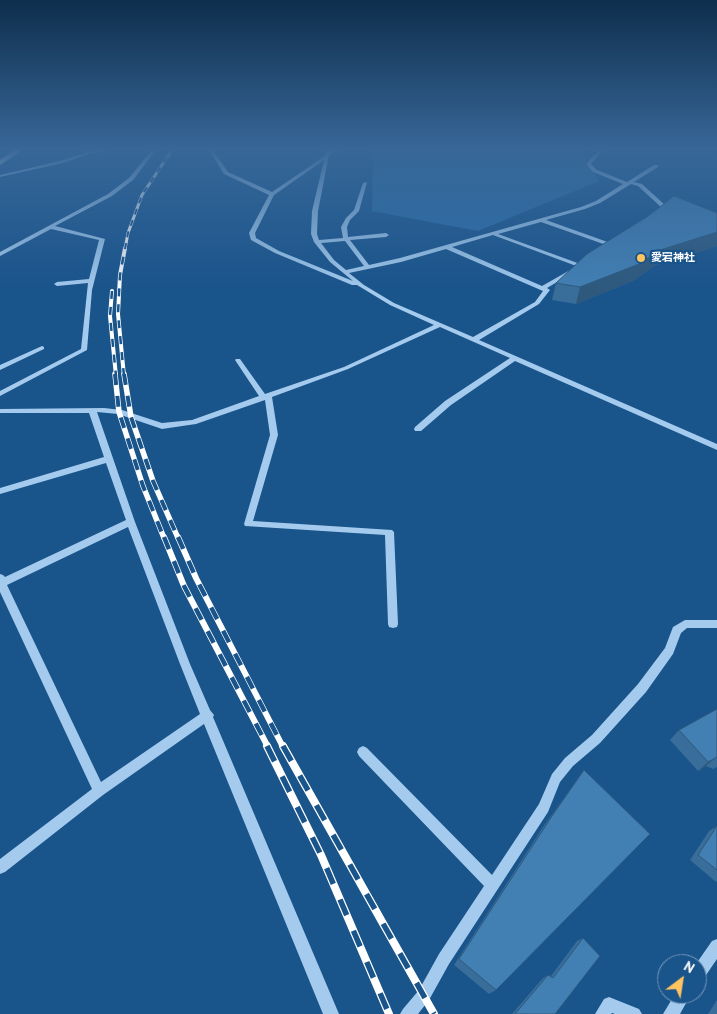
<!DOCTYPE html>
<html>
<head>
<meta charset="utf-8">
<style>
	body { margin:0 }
	#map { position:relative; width:717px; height:1014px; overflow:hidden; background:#19548b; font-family:"PT Sans",sans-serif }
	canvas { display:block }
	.north { position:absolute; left:657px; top:954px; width:50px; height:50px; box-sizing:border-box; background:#19548b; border:1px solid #7598b9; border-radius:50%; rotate:31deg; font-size:14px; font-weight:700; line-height:20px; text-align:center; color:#fff }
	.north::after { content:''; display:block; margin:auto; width:18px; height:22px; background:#ffc460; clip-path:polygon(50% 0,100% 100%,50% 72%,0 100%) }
</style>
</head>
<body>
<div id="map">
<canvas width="717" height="1014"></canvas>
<div class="north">N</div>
</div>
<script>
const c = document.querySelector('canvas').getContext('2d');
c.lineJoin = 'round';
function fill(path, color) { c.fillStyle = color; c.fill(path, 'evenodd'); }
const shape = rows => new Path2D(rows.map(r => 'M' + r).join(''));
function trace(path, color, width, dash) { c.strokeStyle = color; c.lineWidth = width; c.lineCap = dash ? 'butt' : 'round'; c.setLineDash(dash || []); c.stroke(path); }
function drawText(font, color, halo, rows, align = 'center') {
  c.font = font + ' "PT Sans","Noto Sans JP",sans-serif'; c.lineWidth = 4.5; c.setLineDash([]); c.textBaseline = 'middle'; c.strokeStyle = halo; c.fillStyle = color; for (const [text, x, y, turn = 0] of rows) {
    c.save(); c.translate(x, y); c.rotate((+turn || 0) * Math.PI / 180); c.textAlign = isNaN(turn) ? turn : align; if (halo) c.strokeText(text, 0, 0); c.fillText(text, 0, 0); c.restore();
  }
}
fill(shape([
	[373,150,580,150,599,181,478,231,372,211]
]), '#296da7');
fill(shape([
	[82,150,89,152,113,150,89,154,63,163,0,177,0,175,60,161,85,153,82,150],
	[152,150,156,150,133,180,112,196,55,226,105,239,92,290,87,350,0,396,0,391,81,349,88,283,57,286,54,284,57,282,89,279,99,240,51,229,2,255,0,256,0,252,108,194,129,178,152,150],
	[209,150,213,150,228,172,272,192,325,156,326,150,330,150,330,152,341,150,329,155,318,211,317,234,319,240,343,238,341,227,346,218,354,210,363,183,367,182,359,211,350,220,347,227,348,237,386,233,389,235,386,237,350,240,369,265,400,258,581,207,596,201,623,184,593,172,587,165,587,163,599,150,603,150,591,164,597,170,627,182,654,165,658,165,658,167,634,182,642,184,665,205,675,208,675,210,661,207,638,186,631,184,600,203,585,209,546,220,616,245,616,247,612,247,541,222,498,234,583,265,583,267,579,267,493,235,452,247,542,286,572,269,577,270,547,288,550,290,539,304,479,340,717,444,717,450,515,361,451,405,421,431,415,431,414,429,415,427,445,401,510,358,440,327,348,369,272,397,278,435,253,521,392,530,394,532,398,624,397,627,393,628,389,627,388,624,385,535,245,526,244,524,270,435,265,400,196,424,162,429,118,414,97,412,135,522,190,664,210,710,214,715,213,717,339,1014,323,1014,204,724,103,795,5,872,0,874,0,859,92,789,0,592,0,574,3,575,5,577,126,520,106,463,0,494,0,488,104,457,89,413,0,413,0,409,104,408,122,410,162,423,192,420,259,396,235,360,236,359,240,359,265,394,344,367,434,325,390,305,357,285,352,285,275,253,251,240,249,233,269,195,224,174,209,150],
	[324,160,312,211,311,234,314,242,330,262,353,281,279,251,256,238,255,233,274,195,324,160],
	[345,241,364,266,346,270,334,260,321,243,345,241],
	[446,249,543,291,535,302,473,337,394,303,364,285,349,273,401,262,446,249],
	[128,527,180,664,200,714,101,782,7,585,128,527],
	[42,346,44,347,44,349,0,370,0,365,42,346],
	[685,620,717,620,717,628,687,628,681,633,673,654,646,692,600,743,573,766,560,782,548,812,449,964,429,1000,418,1014,400,1014,403,1009,419,990,439,954,484,886,359,756,357,752,359,748,363,746,367,748,492,875,539,804,552,774,565,758,592,735,638,684,665,648,673,627,685,620],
	[717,939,717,959,702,981,697,983,696,964,712,941,717,939],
	[675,994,691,994,680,1014,663,1014,675,994],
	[609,997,639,1009,642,1014,615,1014,612,1013,611,1014,595,1014,604,999,609,997]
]), '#a4cbee');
fill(shape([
	[14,150,23,150,0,165,0,160,14,150]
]), '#fff');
const railFar4 = shape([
	[125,249,128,233,142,195,172,150]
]);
const railFar3 = shape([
	[112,291,110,316,116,376],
	[124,376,118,314,120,275,125,248]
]);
const railFar2 = shape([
	[115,374,119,412,143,486,164,538],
	[124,374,131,417,153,481,178,538]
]);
const railFar1 = shape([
	[164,537,184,586,268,747],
	[178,537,196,578,283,747]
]);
const rail = shape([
	[267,746,321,855,389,1014],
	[283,746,434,1014]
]);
trace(railFar4, '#fff', 3);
trace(railFar3, '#fff', 4);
trace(railFar2, '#fff', 5.5);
trace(railFar1, '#fff', 6);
trace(rail, '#fff', 8);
trace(railFar4, '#19548b', 2, [6]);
trace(railFar3, '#19548b', 2.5, [8]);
trace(railFar2, '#19548b', 4, [11]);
trace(railFar1, '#19548b', 4.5, [13]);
trace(rail, '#19548b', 5.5, [17]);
fill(shape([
	[717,213,717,246,654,266,633,281,576,304,552,300,556,283],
	[717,709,717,767,713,769,706,766,698,771,670,740,679,730],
	[584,770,496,990,489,994,454,965,543,827],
	[717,826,717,881,716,882,690,860,709,831],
	[583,938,555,1014,512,1014,543,978,548,975,551,976,577,941],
	[717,1000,717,1014,708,1014]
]), '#396d9a');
fill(shape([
	[717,232,717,246,654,266,633,281,576,304,580,287,660,250],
	[717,756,706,766,698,771,708,762]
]), '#2e597d');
const building = shape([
	[674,196,717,213,717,232,660,250,639,264,580,287,556,283,587,254,647,217,674,196],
	[717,709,717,757,708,762,679,730,717,709],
	[584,770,650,834,496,990,459,959,552,816,584,770],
	[717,826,717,870,698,855,717,826],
	[583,938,600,956,555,1014,515,1014,548,975,553,978,583,938]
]);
fill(building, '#427fb3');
trace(building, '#2e597d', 1);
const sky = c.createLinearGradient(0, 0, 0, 292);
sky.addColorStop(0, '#0e2e4c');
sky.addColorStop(0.51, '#386798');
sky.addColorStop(1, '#38679800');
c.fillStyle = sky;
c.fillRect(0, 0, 717, 292);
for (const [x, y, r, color] of [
	[641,258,5,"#ffc460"]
]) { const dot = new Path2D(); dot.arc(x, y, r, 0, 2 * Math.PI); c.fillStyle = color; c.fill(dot); trace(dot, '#19548b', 2); }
drawText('bold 11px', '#fff', '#19548b', [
	["愛宕神社",651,258]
], 'left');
</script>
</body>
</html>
